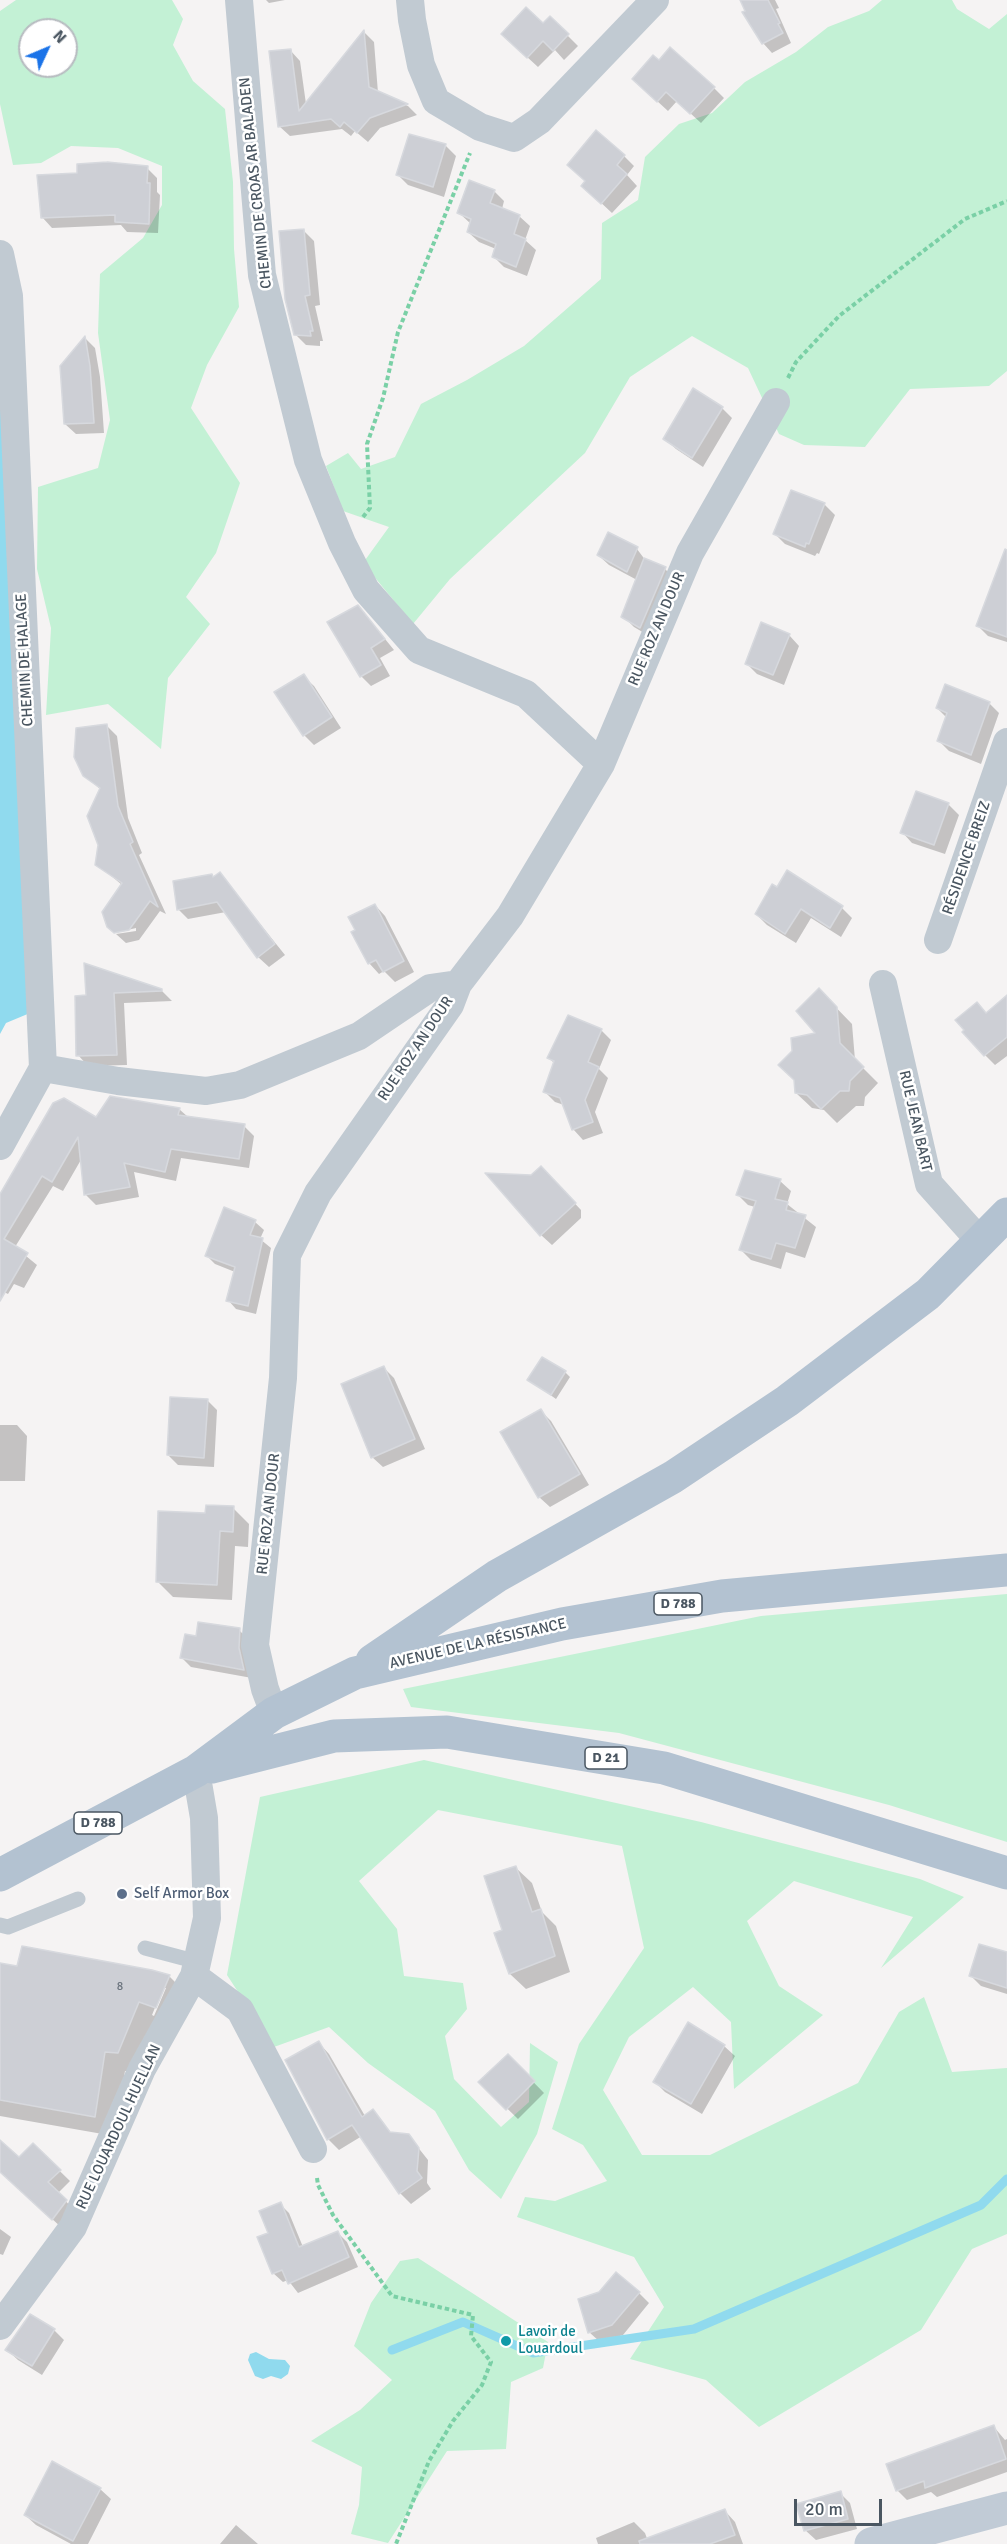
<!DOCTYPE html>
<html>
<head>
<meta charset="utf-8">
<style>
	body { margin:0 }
	#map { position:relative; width:1007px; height:2544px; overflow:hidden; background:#f5f3f3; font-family:Signika,sans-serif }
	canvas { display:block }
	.north { position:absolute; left:18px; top:18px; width:60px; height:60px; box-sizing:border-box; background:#fff; border:2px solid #b7bbc0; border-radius:50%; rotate:46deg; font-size:16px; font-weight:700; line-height:24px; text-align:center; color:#4a5661 }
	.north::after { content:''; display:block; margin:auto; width:21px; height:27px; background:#1a73e8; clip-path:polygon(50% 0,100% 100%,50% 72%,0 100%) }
	.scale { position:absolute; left:794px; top:2499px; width:88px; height:27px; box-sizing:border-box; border:3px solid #4a5661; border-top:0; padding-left:8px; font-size:18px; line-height:21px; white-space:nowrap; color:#4a5661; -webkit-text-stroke:4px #fff; paint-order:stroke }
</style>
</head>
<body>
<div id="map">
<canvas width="1007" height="2544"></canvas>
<div class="north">N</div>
<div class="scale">20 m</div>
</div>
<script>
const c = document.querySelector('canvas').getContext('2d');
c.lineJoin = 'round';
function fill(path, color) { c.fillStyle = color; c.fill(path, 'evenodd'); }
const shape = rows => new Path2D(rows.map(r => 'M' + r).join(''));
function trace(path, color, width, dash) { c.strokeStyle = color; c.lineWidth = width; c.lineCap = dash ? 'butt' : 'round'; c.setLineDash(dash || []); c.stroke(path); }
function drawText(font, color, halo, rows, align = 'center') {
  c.font = font + ' Signika,sans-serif'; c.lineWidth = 5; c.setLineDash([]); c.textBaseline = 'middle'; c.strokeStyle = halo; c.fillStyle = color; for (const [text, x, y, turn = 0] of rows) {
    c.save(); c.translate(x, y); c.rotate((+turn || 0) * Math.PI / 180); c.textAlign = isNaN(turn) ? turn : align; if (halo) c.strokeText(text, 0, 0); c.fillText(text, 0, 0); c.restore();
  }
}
fill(shape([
	[16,0,172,0,183,19,173,45,193,81,225,109,233,182,234,249,239,307,207,365,191,408,240,483,216,553,186,597,210,624,168,678,161,749,108,704,46,715,51,628,37,569,38,487,98,468,110,420,98,333,100,274,143,238,162,205,162,166,118,148,71,146,41,163,13,165,0,104,0,11],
	[30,30,66,30,66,66,30,66],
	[882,0,952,0,957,9,989,29,1007,14,1007,371,989,386,910,389,865,447,804,445,779,434,748,368,692,336,630,377,585,453,450,579,413,624,363,563,389,527,343,511,326,466,348,453,361,469,395,457,421,404,467,380,524,346,601,279,602,223,638,200,645,157,679,124,712,113,745,82,796,52,828,27,869,11],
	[1007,1594,1007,1842,889,1805,619,1733,411,1707,403,1689,761,1616],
	[424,1760,701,1822,920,1879,964,1897,881,1968,913,1917,794,1881,747,1921,779,1986,823,2015,734,2089,731,2022,693,1987,629,2037,603,2090,642,2155,710,2155,858,2083,899,2012,924,1997,952,2072,1007,2068,1007,2234,972,2249,921,2330,759,2427,706,2380,630,2359,664,2307,634,2257,517,2217,525,2197,555,2201,607,2181,583,2145,552,2129,579,2044,644,1948,622,1846,438,1810,359,1881,397,1929,404,1976,463,1983,467,2009,445,2036,454,2079,501,2127,529,2102,530,2043,558,2062,537,2134,501,2199,469,2170,435,2111,368,2063,329,2027,274,2047,227,1975,260,1797],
	[418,2258,548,2342,543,2368,511,2382,506,2449,447,2451,388,2543,351,2534,359,2505,362,2467,311,2441,360,2410,392,2380,354,2346,371,2303,400,2261]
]), '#c3f1d5');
fill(shape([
	[0,391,30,1013,6,1023,0,1034],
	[256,2352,269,2359,285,2360,290,2366,288,2374,281,2379,271,2376,263,2379,255,2376,248,2360,250,2354]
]), '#90daee');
fill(shape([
	[266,0,285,0,269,3],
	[741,0,775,0,779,8,776,9,791,43,772,53,763,43],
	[550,18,578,46,564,60,555,50,538,67,514,45],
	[364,32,374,42,378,93,408,106,417,115,380,128,368,142,355,131,351,136,342,129,290,136,279,126,290,50,300,61,306,104],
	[714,88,724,98,701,123,677,101,668,111,644,89],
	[410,136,446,146,456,156,444,197,408,185,398,175],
	[624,156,634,166,627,175,637,186,612,213,583,186],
	[147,168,157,178,157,192,160,195,158,233,127,232,121,225,52,228,42,217],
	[494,191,504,201,502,209,519,216,530,226,525,240,536,250,527,276,504,267,494,257,496,249,479,242,468,232,471,224,458,212],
	[304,231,314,241,320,305,315,306,323,341,320,341,320,346,306,345,295,334],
	[85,338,95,348,100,377,104,433,76,434,65,424],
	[722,408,732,418,703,467,676,449,665,439],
	[791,492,825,505,835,515,819,554,817,553,815,556,785,544,775,534],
	[637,549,646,561,665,569,675,579,651,637,634,627,623,616,637,580,609,565,598,555],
	[1007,573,1007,642,988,636,977,625],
	[368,618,394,650,380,658,390,676,371,686,361,676],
	[789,635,799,646,784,685,757,674,747,664],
	[303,676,314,686,341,728,314,745,304,735],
	[989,703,999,713,981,764,949,751,939,741,947,718,937,708],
	[107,726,117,736,128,818,142,853,139,855,166,914,160,911,139,940,126,943,116,934,136,931,136,928,115,933,108,927,122,885,97,864,101,790,84,775],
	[948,804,959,815,945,854,912,843,902,832],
	[220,874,285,955,269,967,258,957,226,912,188,919,178,909],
	[773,886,842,908,852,918,841,937,811,918,796,943,767,925,756,914],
	[375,905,385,916,414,972,395,982,384,971,379,974,369,963,357,931],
	[85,966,161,990,172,1001,124,1003,127,1065,88,1066,78,1055,87,997],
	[819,990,852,1024,855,1060,878,1083,865,1097,864,1106,856,1106,837,1123,824,1110,812,1108,796,1093,793,1051,818,1034],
	[1007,997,1007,1056,995,1065,985,1055,986,1014],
	[601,1030,611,1040,599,1069,608,1078,595,1112,603,1133,583,1140,573,1129,564,1105,555,1102,545,1092,555,1064,548,1057],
	[179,1109,188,1117,244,1126,254,1136,249,1168,181,1158,176,1181,134,1172,139,1197,96,1205,86,1195,82,1158,63,1191,53,1186,15,1247,37,1265,24,1288,14,1284,8,1294,0,1290,0,1197,96,1119],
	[551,1178,581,1210,581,1218,552,1245,541,1235],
	[780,1181,791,1191,787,1204,816,1227,805,1258,786,1252,781,1269,751,1260,741,1250,755,1207,748,1205,738,1195],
	[255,1222,264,1230,260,1239,271,1248,256,1314,236,1309,228,1300,235,1272,215,1264,206,1255],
	[384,1368,394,1378,425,1449,383,1467,372,1457],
	[565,1372,570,1377,556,1399,529,1380],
	[207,1400,217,1410,214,1467,178,1465,168,1455],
	[541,1411,551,1421,589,1485,550,1507,539,1497],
	[0,1425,17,1425,27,1436,25,1481,0,1481],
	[233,1508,249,1524,248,1547,235,1546,232,1600,173,1597,157,1581],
	[239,1630,248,1639,252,1678,191,1667,182,1658],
	[516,1868,532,1883,542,1912,556,1926,570,1972,526,1989,510,1974,504,1931],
	[1007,1953,1007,1994,981,1986,971,1976],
	[0,1964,19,1968,169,1976,189,1996,138,2072,125,2071,114,2136,0,2116],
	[163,1988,166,1988,154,2016,152,2015],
	[319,2043,329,2054,365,2116,373,2111,392,2134,409,2136,428,2160,427,2183,431,2189,411,2204,400,2193,362,2136,339,2150,328,2139,287,2060],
	[724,2046,735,2056,702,2114,665,2092,655,2082],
	[508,2056,544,2093,518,2119,480,2082],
	[33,2145,70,2181,58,2193,76,2212,63,2229,11,2181,19,2159],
	[280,2204,289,2213,303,2247,338,2233,347,2242,358,2267,298,2293,288,2280,283,2282,273,2273,269,2233],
	[0,2229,11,2237,3,2255,0,2254],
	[639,2293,649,2303,623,2335,600,2342,589,2332],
	[54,2330,64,2340,42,2375,18,2360,7,2350],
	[994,2427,1005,2440,1007,2439,1007,2472,937,2497,931,2492,907,2500,897,2490],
	[100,2489,111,2499,88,2544,71,2544,36,2525,25,2515],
	[840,2493,850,2503,857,2529,816,2540,805,2530],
	[725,2511,735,2522,743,2544,679,2544],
	[634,2522,645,2533,649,2544,598,2544,596,2538],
	[236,2525,258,2544,220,2544]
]), '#0003');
trace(shape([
	[392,2350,463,2322,533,2353,694,2329,981,2205,1007,2179]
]), '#90daee', 9);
const building = shape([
	[740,0,768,0,780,23,778,24,783,33,762,44,742,12,745,11,740,0],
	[526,7,543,23,550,16,569,34,553,51,543,41,527,58,501,34,526,7],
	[364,30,369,87,408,104,370,118,357,133,344,122,340,127,331,119,278,127,269,51,291,49,299,111,364,30],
	[670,47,715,87,690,114,666,92,657,102,632,79,653,55,659,60,670,47],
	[596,130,625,155,617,165,627,174,601,204,581,186,585,181,567,165,596,130],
	[409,134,446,144,433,187,396,175,409,134],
	[107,162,148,166,147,183,150,183,149,224,115,222,115,215,41,218,37,175,77,173,77,164,107,162],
	[469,180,495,190,490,203,520,215,514,234,526,239,516,267,492,257,496,244,467,232,471,219,457,213,469,180],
	[304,229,310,295,305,296,313,331,310,331,311,336,294,335,285,299,279,231,304,229],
	[85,336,90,366,94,423,64,424,60,366,85,336],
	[693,388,723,407,692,458,663,439,693,388],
	[791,490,825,503,809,544,806,543,805,547,773,534,791,490],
	[608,532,638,547,627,572,597,555,608,532],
	[1005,549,1007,550,1007,637,976,626,1005,549],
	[644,558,666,567,640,628,621,617,644,558],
	[358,605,385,639,371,648,381,665,360,677,327,622,358,605],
	[761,622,790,634,773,675,745,664,761,622],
	[304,674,332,717,303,736,274,692,304,674],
	[945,684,990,702,971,755,937,741,947,713,936,708,945,684],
	[107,724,118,806,133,842,130,844,158,907,150,901,129,930,114,933,107,927,102,912,122,883,95,865,98,845,87,816,100,788,83,776,74,757,76,728,107,724],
	[916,791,949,803,934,845,900,833,916,791],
	[787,870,843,906,830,928,801,909,785,934,755,914,772,884,777,887,787,870],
	[220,872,275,944,257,958,217,902,177,910,173,881,212,874,213,877,220,872],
	[375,904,404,961,383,972,376,960,368,964,351,932,355,930,348,917,375,904],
	[84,963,162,989,162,991,114,993,117,1055,76,1056,75,996,86,995,84,963],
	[819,988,837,1007,840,1043,864,1067,850,1081,849,1091,840,1091,821,1109,807,1095,795,1093,794,1080,778,1065,792,1051,791,1038,815,1033,796,1011,819,988],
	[1007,995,1007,1037,984,1056,962,1032,964,1030,955,1020,977,1002,986,1013,1007,995],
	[568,1015,602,1029,588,1062,599,1067,585,1100,593,1122,572,1130,560,1098,543,1092,554,1061,547,1058,568,1015],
	[110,1096,180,1108,178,1115,245,1124,239,1159,171,1149,165,1172,124,1163,130,1187,84,1195,78,1137,52,1182,42,1176,4,1239,28,1253,0,1301,0,1194,53,1103,64,1098,96,1117,110,1096],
	[541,1166,576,1203,540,1236,485,1173,531,1175,541,1166],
	[745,1170,781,1179,775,1199,788,1202,786,1210,806,1215,795,1248,776,1243,771,1259,739,1250,756,1201,736,1195,745,1170],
	[224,1207,256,1220,250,1235,263,1238,248,1306,226,1301,235,1267,205,1256,224,1207],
	[542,1357,566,1371,551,1395,527,1380,542,1357],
	[384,1366,415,1439,371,1458,341,1384,384,1366],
	[170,1397,208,1399,204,1458,167,1455,170,1397],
	[541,1409,580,1474,538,1498,500,1432,541,1409],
	[206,1505,234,1506,233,1532,220,1531,217,1585,156,1582,158,1511,205,1513,206,1505],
	[198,1622,240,1628,239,1648,244,1670,180,1658,185,1634,196,1636,198,1622],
	[516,1866,532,1912,541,1909,555,1956,509,1974,494,1933,502,1930,484,1876,516,1866],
	[979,1944,1007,1952,1007,1988,969,1976,979,1944],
	[22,1946,152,1970,170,1975,156,2008,139,2002,118,2053,105,2052,95,2117,0,2100,0,1963,17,1966,22,1946],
	[688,2022,725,2045,691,2104,653,2082,688,2022],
	[319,2041,362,2117,373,2109,390,2132,409,2134,419,2148,417,2171,422,2178,399,2194,352,2125,327,2140,285,2060,319,2041],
	[508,2054,535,2081,506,2110,478,2082,508,2054],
	[0,2140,19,2157,33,2143,61,2170,48,2182,67,2200,52,2220,0,2172,0,2140],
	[281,2202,299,2247,338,2231,349,2257,288,2284,282,2270,272,2274,257,2237,268,2233,259,2211,281,2202],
	[616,2272,640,2292,612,2325,588,2333,578,2299,599,2292,616,2272],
	[30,2314,55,2329,32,2366,5,2350,30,2314],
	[994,2425,1006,2459,925,2488,924,2481,896,2491,886,2464,994,2425],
	[52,2461,101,2488,73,2541,24,2515,52,2461],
	[841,2491,848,2519,804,2531,796,2504,841,2491],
	[725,2509,735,2535,710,2544,640,2544,639,2541,725,2509]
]);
fill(building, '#cdcfd5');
trace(building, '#d7d9de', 1.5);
trace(shape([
	[788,378,796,362,839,316,965,219,1007,201],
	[363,517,370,508,367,444,383,398,398,332,470,153],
	[317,2178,318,2185,333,2215,392,2296,473,2315,471,2336,491,2362,482,2385,453,2421,429,2461,396,2544]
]), '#7ad0a6', 4, [4.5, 3]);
trace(shape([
	[0,1925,8,1927,78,1899],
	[145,1948,198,1962]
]), '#c1cad2', 15);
trace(shape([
	[239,0,262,275,308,460,342,543,366,590,419,650,526,694,601,764],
	[410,0,412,20,421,65,436,101,480,127,514,138,539,121,655,0],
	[0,254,9,296,43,1068],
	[938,940,1007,742],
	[883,984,929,1184,980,1241],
	[43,1068,118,1081,206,1091,240,1085,359,1036,430,988,458,984],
	[0,1146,43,1068],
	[274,1713,265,1689,255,1645,283,1378,287,1255,318,1193,450,1005,458,984,510,916,601,764,690,553,776,402],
	[194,1976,240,2010,313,2149],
	[0,2326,73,2227,142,2069,194,1976,207,1918,204,1818,196,1771]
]), '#c1cad2', 28);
trace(shape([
	[871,2544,1007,2508]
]), '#c1cbd6', 33);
trace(shape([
	[372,1661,497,1576,673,1477,787,1401,928,1294,1007,1214],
	[212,1767,334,1736,447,1732,664,1768,1007,1873],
	[0,1875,196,1771,274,1713,355,1673,562,1624,722,1596,1007,1570]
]), '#b3c2d1', 33);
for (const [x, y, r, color] of [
	[122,1894,6,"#5c6f8a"],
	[506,2341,6,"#0f9aa8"]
]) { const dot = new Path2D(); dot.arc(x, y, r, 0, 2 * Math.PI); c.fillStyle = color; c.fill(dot); trace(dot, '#fff', 2); }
drawText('12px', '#6b747e', null, [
	["8",120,1987]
]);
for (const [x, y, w] of [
	[678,1604,48],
	[606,1758,42],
	[98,1823,48]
]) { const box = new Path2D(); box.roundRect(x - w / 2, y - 11, w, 22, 4.5); c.fillStyle = '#fff'; c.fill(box); trace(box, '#4a5661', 1.5); }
drawText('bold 14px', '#4a5661', null, [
	["D 788",678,1604],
	["D 21",606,1758],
	["D 788",98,1823]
]);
drawText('15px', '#4a5661', '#fff', [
	["CHEMIN DE CROAS AR BALADEN",256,183,-96],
	["RUE ROZ AN DOUR",657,629,-67],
	["CHEMIN DE HALAGE",25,660,-93],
	["RÉSIDENCE BREIZ",967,858,-71],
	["RUE ROZ AN DOUR",416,1049,-56],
	["RUE JEAN BART",915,1121,77],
	["RUE ROZ AN DOUR",269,1514,-84],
	["AVENUE DE LA RÉSISTANCE",478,1644,-13],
	["RUE LOUARDOUL HUELLAN",119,2127,-65]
]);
drawText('15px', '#4e5e75', '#fff', [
	["Self Armor Box",134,1894]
], 'left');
drawText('15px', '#0d838f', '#fff', [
	["Lavoir de",518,2332],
	["Louardoul",518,2349]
], 'left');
</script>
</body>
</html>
